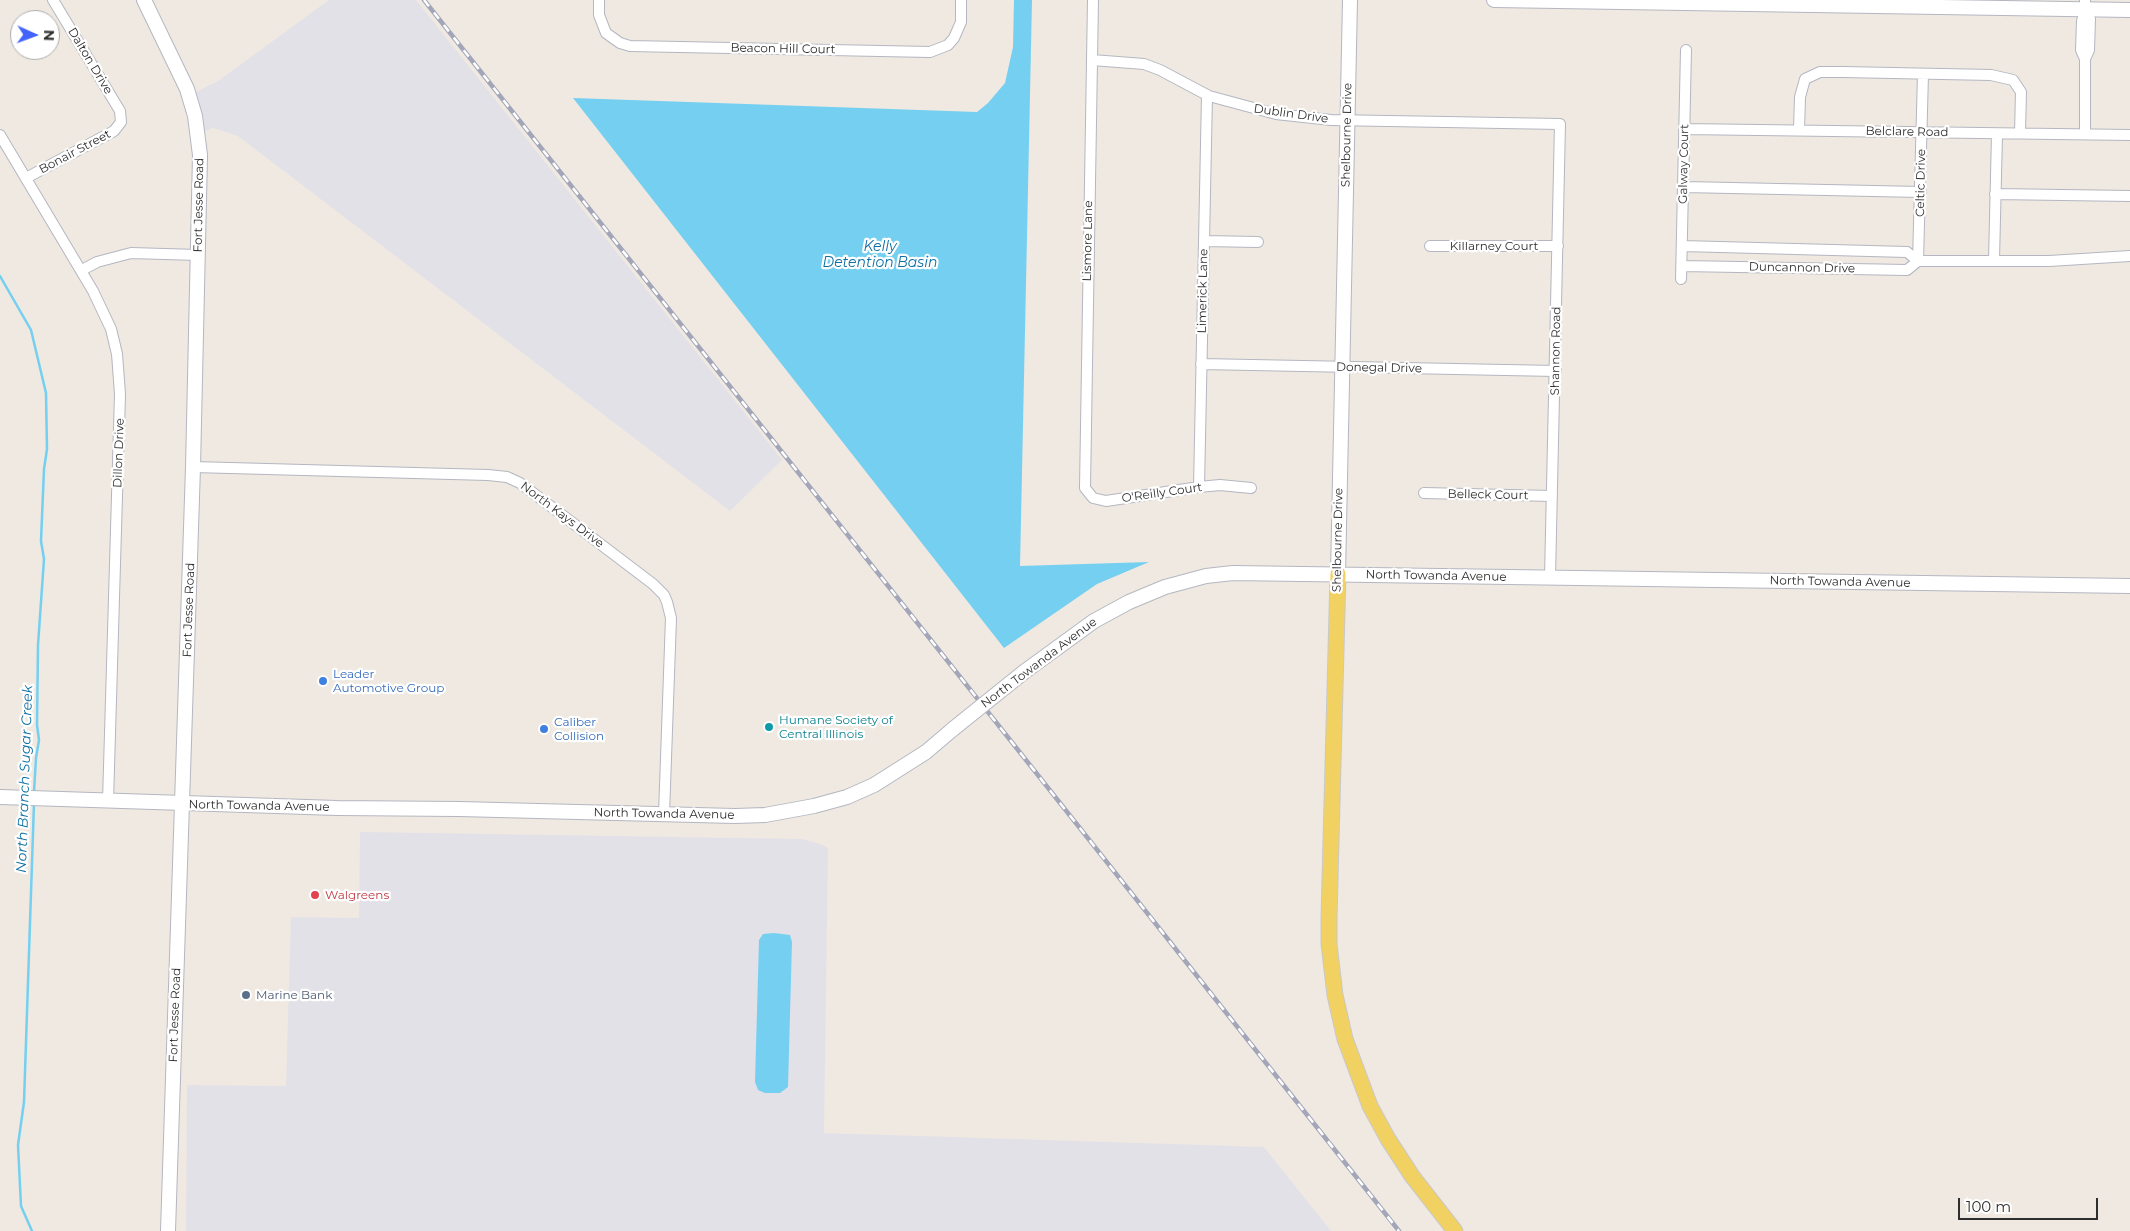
<!DOCTYPE html>
<html>
<head>
<meta charset="utf-8">
<style>
	body { margin:0 }
	#map { position:relative; width:2130px; height:1231px; overflow:hidden; background:#efe9e1; font-family:Montserrat,sans-serif }
	canvas { display:block }
	.north { position:absolute; left:10px; top:10px; width:50px; height:50px; box-sizing:border-box; background:#fff; border:1px solid #ababab; border-radius:50%; rotate:92deg; font-size:14px; font-weight:700; line-height:20px; text-align:center; color:#2e2e2e }
	.north::after { content:''; display:block; margin:auto; width:18px; height:22px; background:#4264fb; clip-path:polygon(50% 0,100% 100%,50% 72%,0 100%) }
	.scale { position:absolute; left:1958px; top:1198px; width:140px; height:22px; box-sizing:border-box; border:2px solid #2e2e2e; border-top:0; padding-left:6px; font-size:15px; line-height:18px; white-space:nowrap; color:#2e2e2e; -webkit-text-stroke:4px #fff; paint-order:stroke }
</style>
</head>
<body>
<div id="map">
<canvas width="2130" height="1231"></canvas>
<div class="north">N</div>
<div class="scale">100 m</div>
</div>
<script>
const c = document.querySelector('canvas').getContext('2d');
c.lineJoin = 'round';
function fill(path, color) { c.fillStyle = color; c.fill(path, 'evenodd'); }
const shape = rows => new Path2D(rows.map(r => 'M' + r).join(''));
function trace(path, color, width, dash) { c.strokeStyle = color; c.lineWidth = width; c.lineCap = dash ? 'butt' : 'round'; c.setLineDash(dash || []); c.stroke(path); }
function drawText(font, color, halo, rows, align = 'center') {
  c.font = font + ' Montserrat,sans-serif'; c.lineWidth = 4.5; c.setLineDash([]); c.textBaseline = 'middle'; c.strokeStyle = halo; c.fillStyle = color; for (const [text, x, y, turn = 0] of rows) {
    c.save(); c.translate(x, y); c.rotate((+turn || 0) * Math.PI / 180); c.textAlign = isNaN(turn) ? turn : align; if (halo) c.strokeText(text, 0, 0); c.fillText(text, 0, 0); c.restore();
  }
}
fill(shape([
	[329,0,416,0,782,460,730,511,238,136,213,128,205,131,196,92,218,81],
	[360,832,802,839,820,844,828,848,824,1133,1264,1147,1331,1231,186,1231,187,1085,286,1086,291,917,359,918]
]), '#e3e1e8');
fill(shape([
	[1014,0,1032,0,1020,566,1149,562,1097,584,1004,648,573,98,977,112,988,103,1005,83,1013,47],
	[774,933,790,935,792,942,788,1087,780,1093,765,1093,758,1090,755,1082,759,940,763,934]
]), '#75cff0');
trace(shape([
	[0,276,31,330,46,393,47,449,44,469,41,541,44,559,38,645,37,725,39,740,36,758,34,792],
	[32,1231,21,1206,18,1145,24,1102,34,803]
]), '#75cff0', 2.5);
const street = shape([
	[599,0,599,15,606,33,620,43,630,46,930,52,948,45,954,38,961,22,961,0],
	[1093,0,1085,488,1093,498,1106,501,1199,487,1220,485,1251,488],
	[2085,59,2089,50,2090,19,2085,10],
	[1092,60,1144,64,1160,70,1209,96,1276,114,1331,120,1560,124,1550,577],
	[1684,129,2130,135],
	[1799,130,1800,97,1805,79,1820,72,1843,72,1991,75,2013,80,2021,92,2020,133],
	[2085,133,2085,59,2081,50,2082,21,2085,10,2085,0],
	[0,135,93,291,111,329,117,354,120,394,108,801],
	[26,178,114,131,121,122,120,111,53,0],
	[1684,187,1921,192],
	[1995,194,2130,196],
	[1204,241,1258,242],
	[1430,246,1558,246],
	[1682,246,1907,252,1918,261,2049,261,2130,256],
	[1994,260,1997,134],
	[1918,261,1923,74],
	[1682,266,1907,270,1918,261],
	[82,270,97,262,131,253,198,255],
	[1681,279,1686,50],
	[1201,364,1556,371],
	[193,467,488,475,507,477,520,483,653,584,664,595,667,602,671,618,664,814],
	[1199,487,1207,95],
	[1424,493,1552,496]
]);
const secondary = shape([
	[144,0,187,89,195,116,200,155,193,467,168,1231],
	[1494,0,2130,10],
	[1338,574,1350,0],
	[1024,672,1094,621,1129,602,1165,587,1206,576,1233,573,2130,586],
	[0,797,337,808,459,809,735,816,765,815,814,806,847,797,874,785,926,752,953,729]
]);
const primary = shape([
	[1338,574,1329,918,1329,944,1335,995,1345,1039,1370,1106,1388,1139,1412,1176,1455,1231]
]);
trace(street, '#b4b7c1', 12);
trace(secondary, '#b4b7c1', 16);
trace(primary, '#c9c9c9', 17);
trace(street, '#fff', 10);
trace(secondary, '#fff', 14);
trace(primary, '#f2d163', 15);
const rail = shape([
	[424,0,1399,1231]
]);
trace(rail, '#a3a6b8', 4.5);
trace(rail, '#fff', 2.5, [8]);
const secondaryBridge = shape([
	[953,729,1024,672]
]);
trace(secondaryBridge, '#b4b7c1', 16, []);
trace(secondaryBridge, '#fff', 14);
for (const [x, y, r, color] of [
	[323,681,5,"#3f7fe0"],
	[769,727,5,"#0f9aa8"],
	[544,729,5,"#3f7fe0"],
	[315,895,5,"#e0444e"],
	[246,995,5,"#5c6f8a"]
]) { const dot = new Path2D(); dot.arc(x, y, r, 0, 2 * Math.PI); c.fillStyle = color; c.fill(dot); trace(dot, '#fff', 2); }
drawText('12px', '#2e2e2e', '#fff', [
	["Beacon Hill Court",783,49,1],
	["Dalton Drive",90,61,59],
	["Dublin Drive",1291,114,8],
	["Belclare Road",1907,132,1],
	["Shelbourne Drive",1347,135,-89],
	["Bonair Street",75,152,-28],
	["Galway Court",1684,164,-89],
	["Celtic Drive",1921,183,-89],
	["Fort Jesse Road",199,205,-89],
	["Lismore Lane",1088,241,-89],
	["Killarney Court",1494,246],
	["Duncannon Drive",1802,268,1],
	["Limerick Lane",1203,291,-89],
	["Shannon Road",1556,351,-89],
	["Donegal Drive",1379,368,1],
	["Dillon Drive",119,453,-88],
	["O'Reilly Court",1162,493,-8],
	["Belleck Court",1488,495,1],
	["North Kays Drive",562,515,37],
	["Shelbourne Drive",1338,540,-89],
	["North Towanda Avenue",1436,576,1],
	["North Towanda Avenue",1840,582,1],
	["Fort Jesse Road",189,610,-88],
	["North Towanda Avenue",1039,663,-37],
	["North Towanda Avenue",259,806,1],
	["North Towanda Avenue",664,814,1],
	["Fort Jesse Road",175,1015,-88]
]);
drawText('12px', '#366cbe', '#fff', [
	["Leader",333,674],
	["Automotive Group",333,688],
	["Caliber",554,722],
	["Collision",554,736]
], 'left');
drawText('12px', '#0d838f', '#fff', [
	["Humane Society of",779,720],
	["Central Illinois",779,734]
], 'left');
drawText('12px', '#be3a42', '#fff', [
	["Walgreens",325,895]
], 'left');
drawText('12px', '#4e5e75', '#fff', [
	["Marine Bank",256,995]
], 'left');
drawText('italic 14px', '#0d6fa3', '#fff', [
	["Kelly",880,247],
	["Detention Basin",880,263],
	["North Branch Sugar Creek",25,779,-88]
]);
</script>
</body>
</html>
